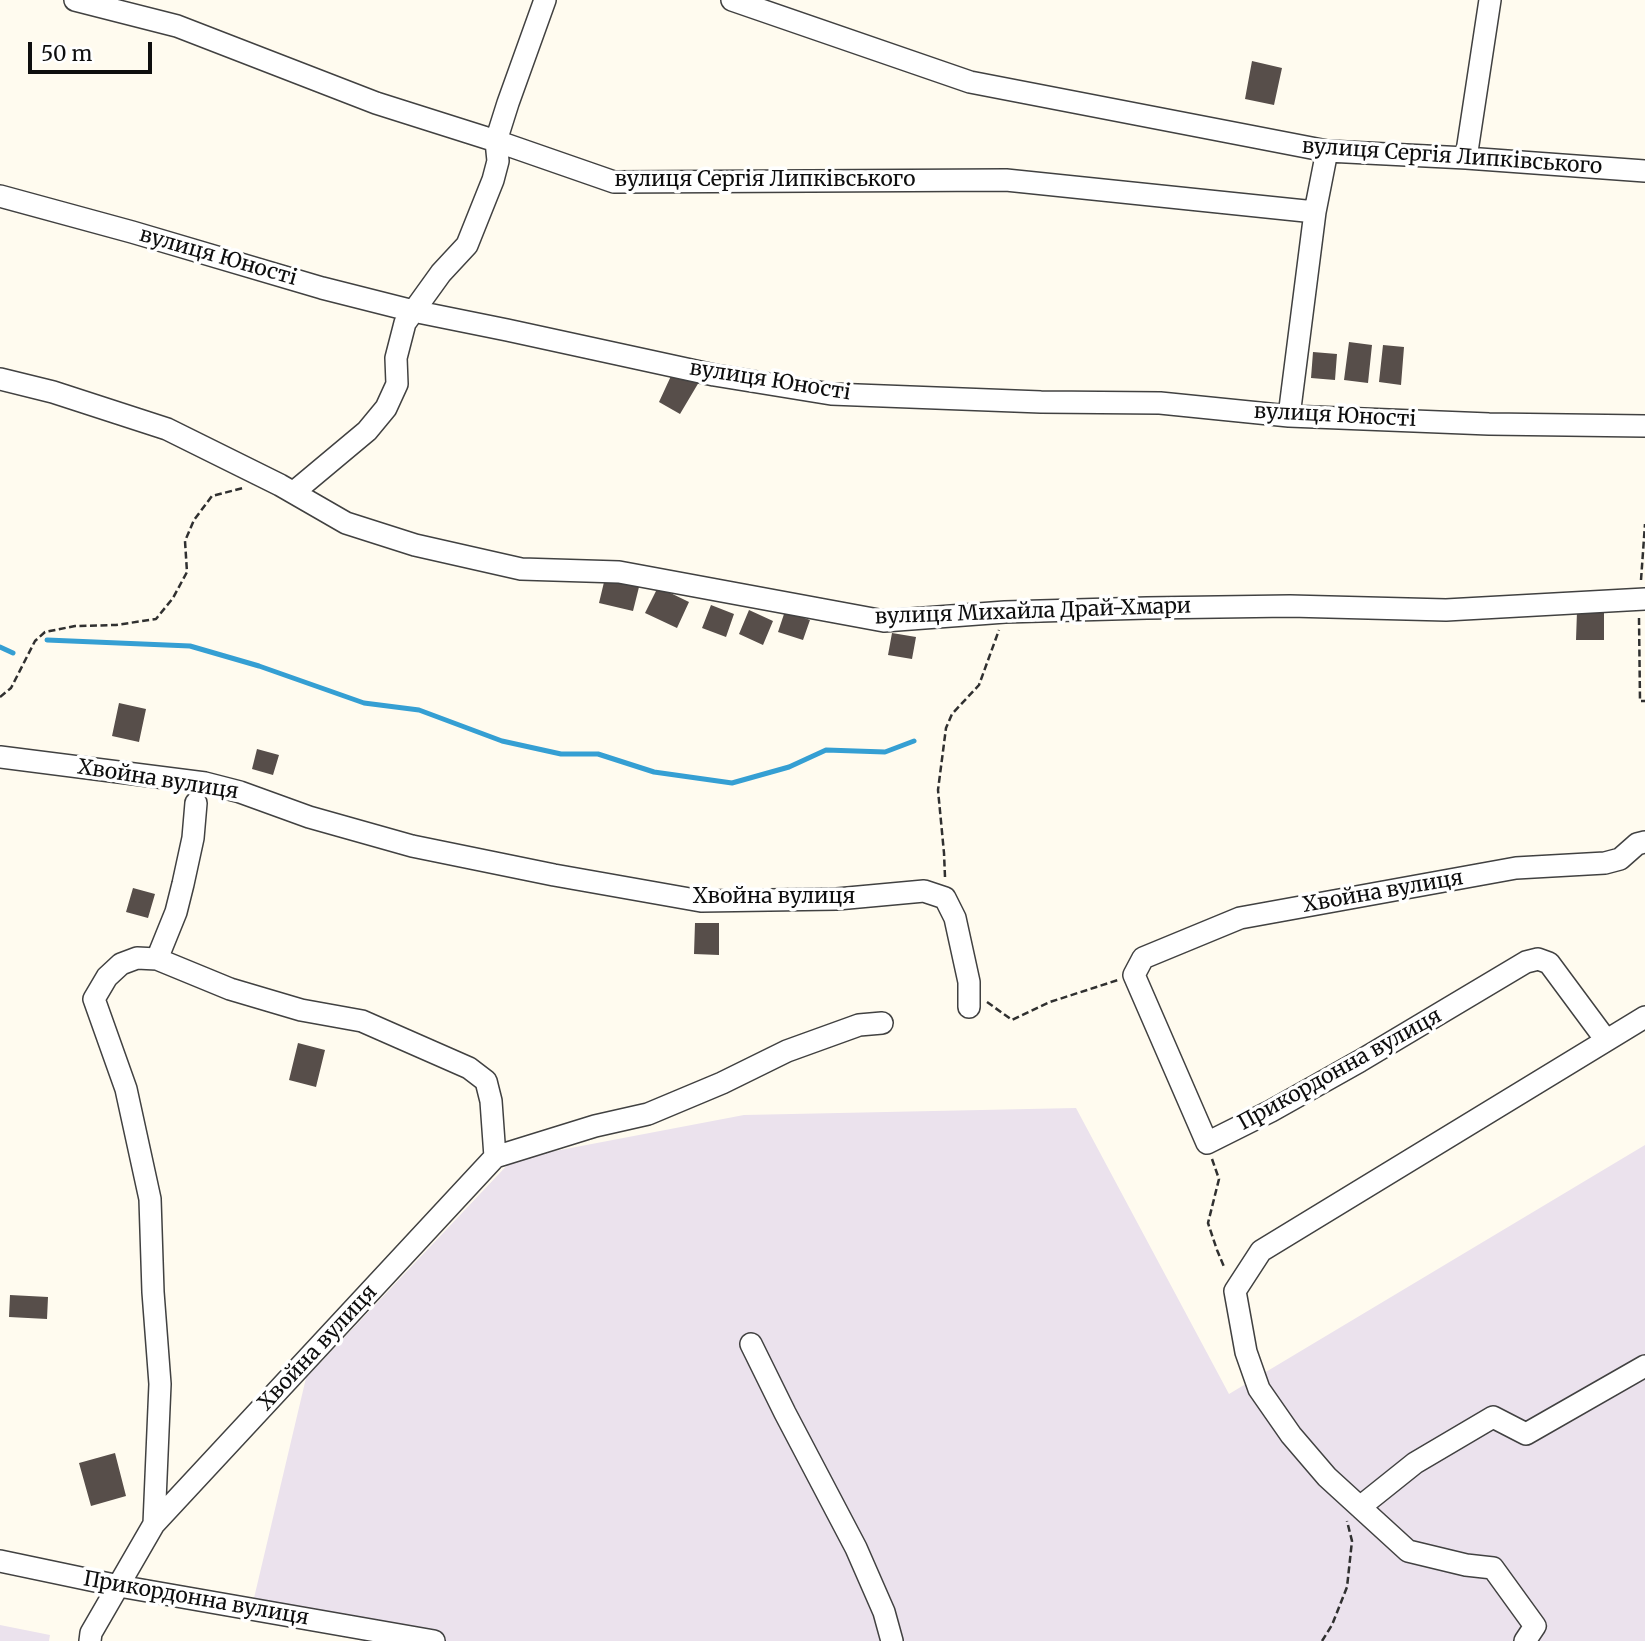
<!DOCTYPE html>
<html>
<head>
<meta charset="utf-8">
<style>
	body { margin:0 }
	#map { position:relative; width:1645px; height:1641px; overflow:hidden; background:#fffbef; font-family:Merriweather,serif }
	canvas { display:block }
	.scale { position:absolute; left:28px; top:42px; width:124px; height:32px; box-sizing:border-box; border:4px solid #0e0e0e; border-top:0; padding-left:9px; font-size:21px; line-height:24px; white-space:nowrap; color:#0e0e0e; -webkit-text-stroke:5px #fff; paint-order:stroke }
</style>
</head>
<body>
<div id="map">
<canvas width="1645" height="1641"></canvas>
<div class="scale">50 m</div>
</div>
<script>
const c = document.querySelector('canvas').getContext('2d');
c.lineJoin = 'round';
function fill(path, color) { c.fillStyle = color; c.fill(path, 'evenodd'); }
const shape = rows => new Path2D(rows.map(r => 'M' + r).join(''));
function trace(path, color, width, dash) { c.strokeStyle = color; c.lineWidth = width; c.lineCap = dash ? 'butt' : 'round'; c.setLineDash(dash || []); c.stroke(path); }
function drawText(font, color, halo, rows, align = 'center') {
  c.font = font + ' Merriweather,serif'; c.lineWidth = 7; c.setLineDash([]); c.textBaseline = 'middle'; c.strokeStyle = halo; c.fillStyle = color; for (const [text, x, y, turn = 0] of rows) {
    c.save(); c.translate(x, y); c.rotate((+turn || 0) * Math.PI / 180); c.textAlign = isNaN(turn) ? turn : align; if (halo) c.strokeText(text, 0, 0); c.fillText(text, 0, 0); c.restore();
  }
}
fill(shape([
	[1076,1108,1229,1394,1645,1145,1645,1641,396,1641,250,1615,306,1378,513,1159,744,1115],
	[0,1625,50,1635,49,1641,0,1641]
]), '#ebe2ed');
trace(shape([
	[47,640,190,646,259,666,364,703,419,710,502,741,561,754,598,754,654,772,732,783,789,767,826,750,885,752,914,741],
	[0,647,13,653]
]), '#359fd3', 5);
fill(shape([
	[1252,61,1282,68,1274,105,1245,99],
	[1349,342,1372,345,1368,383,1344,380],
	[1383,345,1404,347,1401,385,1379,382],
	[1313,352,1337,354,1335,380,1311,378],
	[671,376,699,382,680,414,659,402],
	[605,578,639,587,633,611,599,603],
	[658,587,689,602,677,628,645,613],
	[711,605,734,614,726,637,702,628],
	[749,610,773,621,763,645,739,634],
	[785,611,810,620,803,640,778,632],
	[1577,611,1604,612,1604,640,1576,640],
	[892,633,916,637,912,659,888,655],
	[119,703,146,709,139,742,112,736],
	[257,749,279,755,273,775,252,769],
	[133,888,155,894,148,918,126,912],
	[695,923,719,923,719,955,694,954],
	[298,1043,325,1050,316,1087,289,1080],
	[10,1295,48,1297,47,1319,9,1317],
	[115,1453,126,1496,91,1506,79,1463]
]), '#574e4a');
const minor = shape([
	[75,0,177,26,376,103,496,141,614,182,1006,180,1315,212],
	[732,0,970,82,1327,151,1466,158,1645,171],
	[1466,158,1490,0],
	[0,196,132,232,322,288,413,311,507,330,714,375,831,394,1041,402,1160,403,1289,416,1489,424,1645,426],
	[0,379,53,392,167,429,280,485,346,523,415,545,521,569,619,572,884,621,1005,612,1147,608,1290,606,1446,610,1645,599],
	[1289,416,1315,212,1327,151],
	[294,492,367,431,386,408,397,384,396,358,405,323,441,273,467,245,493,180,498,161,496,141,508,103,545,0],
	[0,757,205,783,240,792,309,817,412,846,554,875,701,901,837,899,924,891,945,898,955,918,969,982,969,1007],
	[157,959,176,912,183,884,193,838,196,803],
	[1606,1040,1549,963,1538,959,1526,962,1360,1061,1271,1111,1207,1143,1134,975,1143,958,1240,918,1516,868,1605,863,1620,859,1637,844,1645,842],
	[495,1157,595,1126,648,1114,722,1083,787,1051,859,1025,882,1023],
	[751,1344,785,1413,856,1548,884,1612,892,1641],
	[1360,1507,1415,1463,1493,1417,1526,1434,1645,1366],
	[0,1561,119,1586,434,1641],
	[90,1641,91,1633,154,1524,495,1157,491,1101,486,1081,469,1068,362,1021,301,1010,230,989,157,959,137,958,121,964,107,977,94,999,126,1089,150,1199,153,1292,160,1384,154,1524],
	[1525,1641,1535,1626,1493,1568,1466,1565,1408,1551,1327,1477,1291,1435,1259,1389,1246,1352,1235,1291,1261,1251,1645,1017]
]);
trace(minor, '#414141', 24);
trace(shape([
	[1641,580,1645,524],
	[1639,618,1640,701,1645,701],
	[0,697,11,688,35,641,45,632,75,626,116,625,156,619,173,598,187,572,185,541,194,520,212,496,243,488],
	[945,877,944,853,938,790,946,728,952,714,979,685,999,630],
	[987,1002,1012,1020,1050,1002,1118,980],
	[1212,1159,1219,1179,1208,1223,1217,1250,1225,1269],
	[1322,1641,1332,1625,1347,1587,1352,1541,1347,1521]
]), '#303030', 2.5, [7, 3.5]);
trace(minor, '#fff', 21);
drawText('21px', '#0e0e0e', '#fff', [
	["вулиця Сергія Липківського",1452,157,4],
	["вулиця Сергія Липківського",765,180],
	["вулиця Юності",218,257,16],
	["вулиця Юності",770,381,9],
	["вулиця Юності",1335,416,3],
	["вулиця Михайла Драй-Хмари",1033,612,-2],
	["Хвойна вулиця",158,780,9],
	["Хвойна вулиця",1383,892,-10],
	["Хвойна вулиця",774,897],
	["Прикордонна вулиця",1340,1070,-29],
	["Хвойна вулиця",318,1348,-47],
	["Прикордонна вулиця",196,1599,10]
]);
</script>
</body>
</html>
